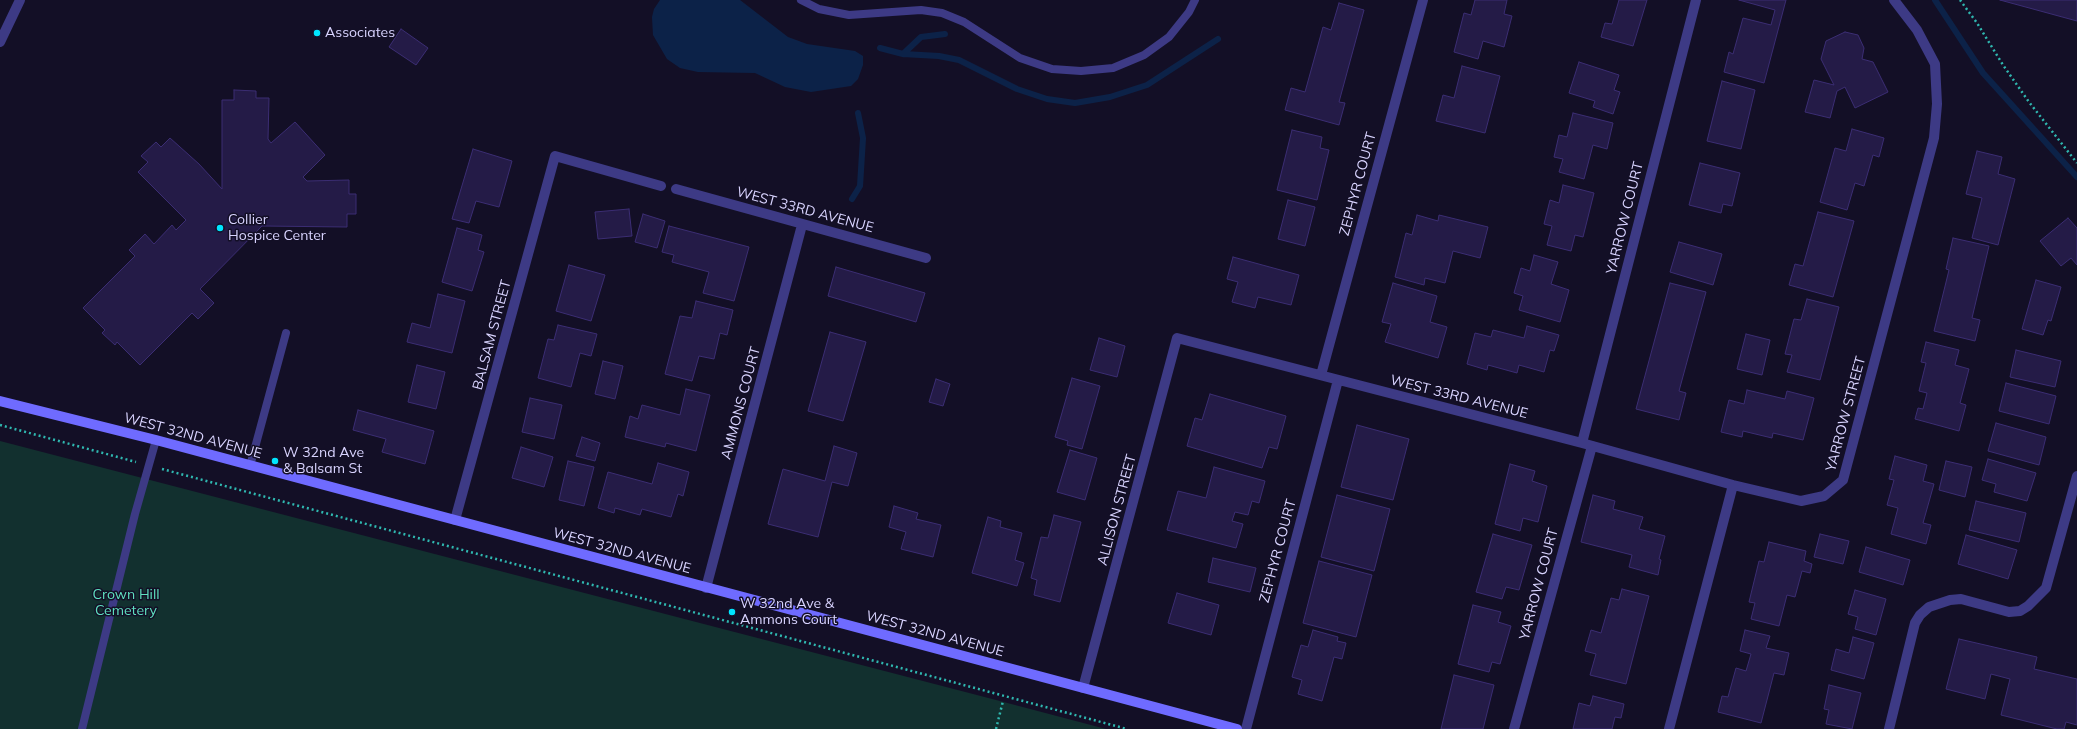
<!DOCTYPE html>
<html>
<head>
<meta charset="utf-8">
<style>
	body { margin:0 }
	canvas { display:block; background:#130f26 }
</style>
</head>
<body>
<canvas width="2077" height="729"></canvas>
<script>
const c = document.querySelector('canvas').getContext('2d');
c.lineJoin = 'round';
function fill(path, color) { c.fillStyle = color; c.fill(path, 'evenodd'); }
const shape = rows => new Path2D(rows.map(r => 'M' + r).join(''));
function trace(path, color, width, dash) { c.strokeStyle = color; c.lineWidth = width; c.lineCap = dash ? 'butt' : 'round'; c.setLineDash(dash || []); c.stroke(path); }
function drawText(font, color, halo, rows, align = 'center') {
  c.font = font + ' Mulish,sans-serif'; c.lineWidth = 3; c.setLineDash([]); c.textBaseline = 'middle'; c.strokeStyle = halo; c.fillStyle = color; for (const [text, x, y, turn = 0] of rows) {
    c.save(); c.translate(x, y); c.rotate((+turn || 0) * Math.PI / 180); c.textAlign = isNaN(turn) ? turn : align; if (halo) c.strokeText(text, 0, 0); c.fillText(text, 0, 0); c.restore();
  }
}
fill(shape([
	[0,441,996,700,1106,729,0,729]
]), '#12302f');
fill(shape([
	[660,0,740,0,788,37,807,44,855,51,863,56,863,65,858,79,851,86,811,92,785,87,755,73,698,72,680,68,667,59,653,35,652,17,654,9]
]), '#0c2248');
trace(shape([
	[1935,0,1983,73,2077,177],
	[880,48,903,54,939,56,959,60,1017,89,1047,99,1075,103,1110,97,1147,85,1218,39],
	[903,54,921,37,945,34],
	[852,199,860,186,863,138,858,113]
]), '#0c2248', 6);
const building = shape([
	[1475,0,1507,0,1504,14,1512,16,1504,47,1483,41,1478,59,1454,52,1464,13,1471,15,1475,0],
	[1619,0,1647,0,1633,46,1601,37,1605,23,1612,24,1619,0],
	[1739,0,1786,0,1764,83,1724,72,1729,52,1733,54,1743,18,1771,25,1775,10,1739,0],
	[2000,0,2077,0,2077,21,2000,0],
	[1339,3,1364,10,1339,102,1345,103,1339,125,1285,110,1291,88,1305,92,1323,27,1331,30,1339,3],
	[401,29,428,48,416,65,389,47,401,29],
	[1845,32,1858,35,1864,48,1862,59,1873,62,1888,92,1855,108,1845,87,1837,91,1830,118,1805,112,1814,80,1834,85,1821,59,1826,41,1845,32],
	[1579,62,1619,75,1614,90,1620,92,1613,114,1593,107,1595,101,1569,93,1579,62],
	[1462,66,1500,76,1485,133,1436,121,1443,95,1454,98,1462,66],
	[1722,81,1755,90,1741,149,1707,141,1722,81],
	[234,90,256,91,256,98,269,98,268,139,271,143,295,122,325,155,303,177,307,181,349,180,349,194,356,194,356,214,347,214,347,227,262,226,200,289,214,303,198,319,192,313,140,365,117,342,115,345,102,333,105,330,83,308,135,256,129,250,145,234,154,244,172,225,176,230,186,220,138,172,148,162,141,156,156,142,161,147,170,138,199,164,222,189,222,100,234,100,234,90],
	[1573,113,1613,123,1607,149,1593,145,1584,179,1559,172,1563,159,1554,157,1559,135,1567,137,1573,113],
	[1852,129,1884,138,1879,157,1873,155,1864,186,1855,183,1847,210,1820,202,1835,148,1846,151,1852,129],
	[1292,130,1322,137,1320,148,1329,150,1317,200,1277,190,1292,130],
	[473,149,512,161,499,207,476,201,469,223,452,219,473,149],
	[1977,151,2002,157,1998,174,2015,179,1998,245,1972,238,1982,198,1966,194,1977,151],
	[1700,163,1740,173,1732,206,1723,204,1721,213,1689,205,1700,163],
	[1563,185,1594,193,1583,237,1575,235,1571,251,1547,245,1552,226,1544,224,1550,200,1559,203,1563,185],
	[1288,200,1315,207,1305,246,1278,239,1288,200],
	[629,209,632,236,598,239,595,212,629,209],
	[1818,212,1854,221,1833,297,1789,285,1795,264,1803,266,1818,212],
	[643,214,665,221,657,248,635,242,643,214],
	[1417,215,1438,221,1439,215,1488,227,1480,258,1453,251,1445,283,1425,278,1424,285,1395,277,1406,233,1412,235,1417,215],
	[2068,218,2077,228,2077,265,2071,258,2061,266,2040,241,2068,218],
	[669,226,749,247,734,301,703,293,709,272,672,262,674,255,662,252,669,226],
	[457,228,482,235,478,250,484,252,472,291,442,282,457,228],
	[1953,238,1989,246,1972,318,1980,320,1975,341,1934,331,1949,270,1946,269,1953,238],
	[1679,242,1722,254,1713,285,1670,272,1679,242],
	[1534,255,1558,262,1551,284,1569,290,1560,322,1519,310,1523,296,1514,293,1521,268,1530,271,1534,255],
	[1233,257,1299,275,1291,305,1258,297,1255,308,1232,302,1238,282,1227,279,1233,257],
	[569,265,605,275,591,321,556,311,569,265],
	[836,267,925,293,916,322,828,296,836,267],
	[2036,280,2061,287,2051,321,2048,320,2043,335,2022,329,2036,280],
	[1393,283,1437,296,1430,322,1447,327,1438,358,1385,342,1391,324,1382,322,1393,283],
	[1670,283,1706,292,1679,391,1686,393,1679,420,1636,409,1670,283],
	[438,294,465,301,452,353,407,342,412,323,430,328,438,294],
	[1807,299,1839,307,1820,380,1787,372,1792,355,1785,354,1794,319,1801,320,1807,299],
	[696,301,733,310,727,335,720,333,714,359,699,356,692,381,665,374,680,316,692,318,696,301],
	[558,325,597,334,591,356,580,353,571,387,538,378,548,339,554,340,558,325],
	[1527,326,1559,335,1554,351,1550,350,1544,372,1519,365,1517,373,1488,365,1487,370,1467,364,1475,333,1491,337,1493,330,1524,338,1527,326],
	[830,332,866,342,843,421,808,411,830,332],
	[1746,334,1770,340,1762,375,1737,369,1746,334],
	[1099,338,1125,346,1117,377,1090,370,1099,338],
	[1926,342,1959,350,1955,365,1969,369,1960,403,1966,405,1959,431,1915,419,1918,408,1923,409,1927,393,1919,391,1926,363,1921,362,1926,342],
	[2016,350,2061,361,2055,387,2010,377,2016,350],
	[603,361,623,366,615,399,595,394,603,361],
	[417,365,445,372,436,409,408,402,417,365],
	[1072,378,1100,386,1082,449,1067,445,1068,441,1055,437,1072,378],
	[936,379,950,384,943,406,929,402,936,379],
	[2006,383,2056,396,2049,424,1999,411,2006,383],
	[686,389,710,395,696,451,666,443,665,447,625,437,630,416,638,419,642,405,680,415,686,389],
	[1747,390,1785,399,1787,391,1814,398,1803,440,1773,433,1772,438,1743,431,1742,437,1721,432,1729,400,1744,404,1747,390],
	[1210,394,1286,416,1277,449,1269,447,1262,468,1187,446,1195,418,1202,420,1210,394],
	[530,398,562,405,554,439,522,432,530,398],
	[358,410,434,431,425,464,382,452,386,439,353,430,358,410],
	[1996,423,2046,437,2039,465,1988,451,1996,423],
	[1357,425,1409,439,1393,500,1341,487,1357,425],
	[582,437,600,443,595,461,576,456,582,437],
	[834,446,857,453,848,486,832,482,818,537,768,524,783,469,825,481,834,446],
	[521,447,553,457,544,487,512,478,521,447],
	[1070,450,1097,458,1085,500,1057,492,1070,450],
	[1895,456,1927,465,1923,481,1934,484,1923,523,1931,525,1926,544,1891,534,1898,508,1887,505,1894,480,1889,479,1895,456],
	[1988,459,2036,473,2027,501,1994,492,1996,484,1982,480,1988,459],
	[568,461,594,467,584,506,559,500,568,461],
	[1946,461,1972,467,1965,497,1939,490,1946,461],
	[658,463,689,472,683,496,678,494,671,517,642,509,640,515,615,508,614,513,598,508,608,472,652,484,658,463],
	[1510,464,1535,471,1532,481,1547,486,1538,522,1523,518,1520,531,1495,524,1510,464],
	[1214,467,1265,481,1259,503,1252,501,1248,515,1235,512,1232,521,1243,524,1236,548,1167,530,1178,491,1206,498,1214,467],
	[1337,495,1390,509,1374,571,1321,557,1337,495],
	[1593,495,1615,501,1613,509,1643,517,1639,529,1665,536,1659,559,1661,560,1658,575,1629,567,1632,555,1581,542,1593,495],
	[1976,501,2026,513,2019,542,1969,530,1976,501],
	[894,506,918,513,916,519,941,525,933,557,901,549,906,532,889,527,894,506],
	[1054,515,1081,522,1060,602,1034,595,1037,580,1031,578,1041,537,1048,538,1054,515],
	[988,517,1001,521,1000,527,1022,533,1015,560,1024,563,1017,586,972,573,988,517],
	[1493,534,1532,545,1519,590,1506,587,1502,599,1476,592,1493,534],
	[1820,534,1849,541,1843,564,1814,557,1820,534],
	[1966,535,2017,550,2008,579,1958,564,1966,535],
	[1769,542,1806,551,1804,561,1812,564,1810,573,1802,571,1795,597,1787,595,1779,626,1751,619,1755,603,1749,602,1759,561,1764,562,1769,542],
	[1866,547,1910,560,1903,585,1859,572,1866,547],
	[1213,558,1256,568,1250,592,1208,582,1213,558],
	[1319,561,1372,575,1356,637,1303,623,1319,561],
	[1622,589,1649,596,1626,684,1590,675,1596,654,1585,651,1591,630,1601,633,1611,598,1619,600,1622,589],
	[1855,590,1886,599,1876,635,1855,629,1858,617,1848,614,1855,590],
	[1177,593,1219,605,1211,635,1168,623,1177,593],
	[1473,605,1501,612,1498,622,1511,626,1500,664,1492,662,1489,672,1458,664,1473,605],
	[1313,630,1338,637,1337,641,1346,643,1342,659,1334,657,1322,701,1298,694,1302,680,1292,677,1301,645,1308,647,1313,630],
	[1745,630,1770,636,1766,648,1789,653,1784,675,1774,673,1761,723,1718,712,1722,696,1728,697,1736,668,1746,671,1751,654,1740,651,1745,630],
	[1853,637,1874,643,1864,679,1831,670,1836,649,1849,653,1853,637],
	[1959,639,2037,657,2034,669,2077,679,2077,725,2066,722,2064,729,2057,729,2001,715,2010,679,1991,674,1985,699,1946,689,1959,639],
	[1454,675,1494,685,1483,729,1441,729,1454,675],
	[1829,685,1861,693,1852,729,1826,724,1829,710,1824,709,1829,685],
	[1593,696,1624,704,1621,718,1615,717,1612,729,1573,729,1579,703,1590,706,1593,696]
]);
fill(building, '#241b47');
trace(building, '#3b2d73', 1);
trace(shape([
	[1960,0,1977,23,2003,65,2029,102,2077,163],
	[0,425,136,462],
	[162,469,1127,729],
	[996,729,1003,701]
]), '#2fb8b0', 2.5, [2, 3]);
trace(shape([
	[801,0,819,9,849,15,921,10,942,13,964,22,1020,58,1052,69,1081,71,1113,68,1144,55,1169,37,1189,12,1195,0],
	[250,466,286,333],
	[82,729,135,514,156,440]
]), '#3d3a85', 8);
trace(shape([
	[0,42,20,0],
	[676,189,926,258],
	[1321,375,1423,0],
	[1582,443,1696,0],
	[455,520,555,156,661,186],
	[706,588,802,225],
	[1083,688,1177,338,1582,443,1733,485,1801,501,1824,496,1843,480,1934,138,1937,104,1935,64,1917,30,1894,0],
	[1246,729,1338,380],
	[1514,729,1592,446],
	[1669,729,1733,485],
	[1889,729,1915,623,1920,615,1929,607,1950,600,1961,599,2009,612,2020,611,2028,606,2046,588,2077,476]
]), '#3d3a85', 10);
trace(shape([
	[0,401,156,440,1237,729]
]), '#6f6bff', 10);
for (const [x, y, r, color] of [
	[317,33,4,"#00e5ff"],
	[220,228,4,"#00e5ff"],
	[275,461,4,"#00e5ff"],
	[732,612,4,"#00e5ff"]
]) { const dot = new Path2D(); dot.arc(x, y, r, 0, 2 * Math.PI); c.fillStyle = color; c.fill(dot); trace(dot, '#130f26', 1.5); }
drawText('14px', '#d9d4ff', '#130f26', [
	["Associates",325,33],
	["Collier",228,220],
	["Hospice Center",228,236],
	["W 32nd Ave",283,453],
	["& Balsam St",283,469],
	["W 32nd Ave &",740,604],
	["Ammons Court",740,620]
], 'left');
drawText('14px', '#d9d4ff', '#130f26', [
	["ZEPHYR COURT",1358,184,-75],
	["WEST 33RD AVENUE",805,210,15],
	["YARROW COURT",1625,218,-76],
	["BALSAM STREET",492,335,-75],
	["WEST 33RD AVENUE",1459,397,14],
	["AMMONS COURT",741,403,-75],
	["YARROW STREET",1846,414,-75],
	["WEST 32ND AVENUE",193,436,15],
	["ALLISON STREET",1117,510,-75],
	["WEST 32ND AVENUE",622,551,15],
	["ZEPHYR COURT",1278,551,-75],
	["YARROW COURT",1539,584,-75],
	["WEST 32ND AVENUE",935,634,15]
]);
drawText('14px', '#5fe0c0', '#130f26', [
	["Crown Hill",126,595],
	["Cemetery",126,611]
]);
</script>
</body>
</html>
